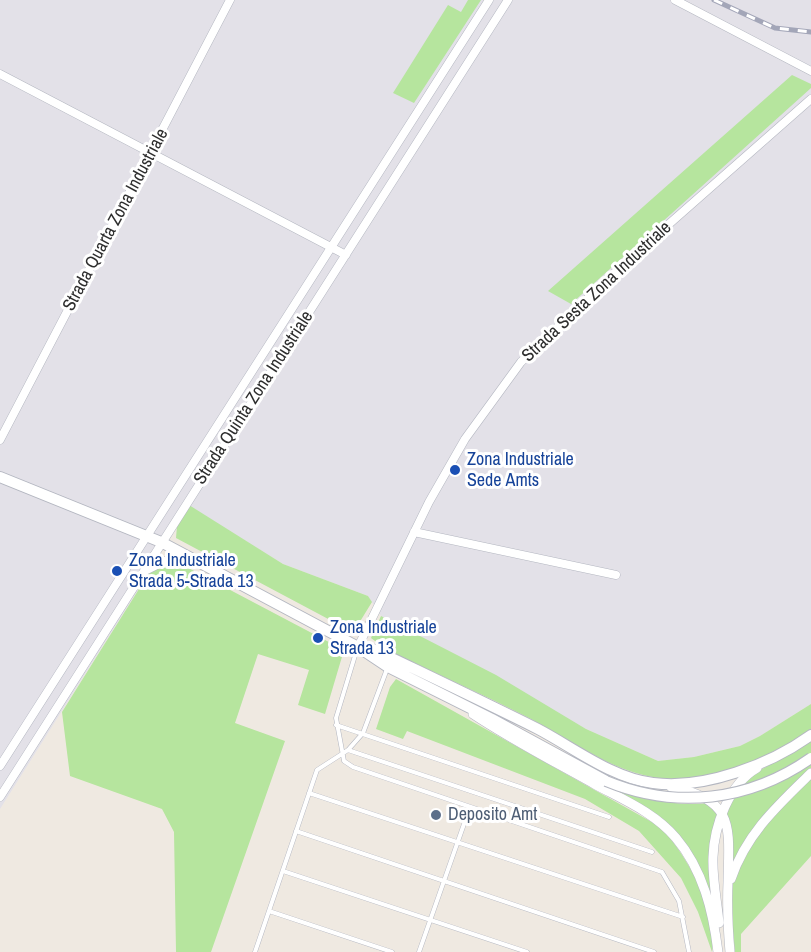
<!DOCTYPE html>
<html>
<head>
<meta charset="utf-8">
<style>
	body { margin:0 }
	canvas { display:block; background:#efe9e1 }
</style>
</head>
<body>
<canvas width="811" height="952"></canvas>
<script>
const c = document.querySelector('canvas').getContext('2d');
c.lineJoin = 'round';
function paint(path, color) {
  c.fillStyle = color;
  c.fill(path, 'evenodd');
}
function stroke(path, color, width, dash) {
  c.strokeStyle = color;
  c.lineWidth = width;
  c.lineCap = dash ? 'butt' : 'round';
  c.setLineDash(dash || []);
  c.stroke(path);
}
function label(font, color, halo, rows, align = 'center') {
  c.font = font + ' "Archivo Narrow",sans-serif';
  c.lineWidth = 6;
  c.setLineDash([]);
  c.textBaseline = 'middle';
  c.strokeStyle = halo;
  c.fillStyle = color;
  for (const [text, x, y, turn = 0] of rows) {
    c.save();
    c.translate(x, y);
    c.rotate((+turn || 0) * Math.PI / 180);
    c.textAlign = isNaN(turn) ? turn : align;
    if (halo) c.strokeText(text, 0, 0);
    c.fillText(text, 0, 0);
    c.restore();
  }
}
paint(new Path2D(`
	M0,0h811v704l-51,32 -20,10 -46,11 -36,4 -72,-32 -205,-113 -13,-20 -85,-32 -94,-58 -40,67 -149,236z`), '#e3e1e8');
paint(new Path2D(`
	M468,0h13l-67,103 -21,-10 55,-88 13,7z
	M792,75l19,9v4l-240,216 -23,-13z
	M189,505l94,59 85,32 4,6 -16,26 -9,1 -171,-91 1,-12z
	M179,563l165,87 -19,64 -27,-9 11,-35 -51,-16 -23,69 50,18 -74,211h-35l-2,-120 -12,-23 -92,-33 -8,-64 87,-139 11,-6z
	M381,616l115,59 90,54 72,32 36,-4 46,-11 20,-10 51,-32v25c-49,33 -114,64 -175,44 -37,-11 -71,-36 -105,-54 -47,-24 -96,-46 -144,-69l-16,-12z
	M396,679l263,147c27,26 60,87 53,126l-14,-40 -17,-34 -42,-47 -54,-32 -178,-68 -4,8 -27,-10 14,-42z
	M811,740v30l-50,48 -29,45 1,-26 -8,-21 14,-30 10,-9z
	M811,777v79l-70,78v18h-6c-2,-21 -5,-43 -3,-64 4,-41 52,-84 79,-111z
	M614,789c32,9 61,18 95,14l10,14 -6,86 -34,-67z`), '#b6e59e');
const service = new Path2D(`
	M357,649l-21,69 8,43 9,6 309,105 17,29 10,51
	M336,725l273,92
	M348,750l304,102
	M309,793l374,124
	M296,831l358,121
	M283,871l244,81
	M269,911l123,41
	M255,952l62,-182 31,-20 15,-17 24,-64
	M419,952l51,-145`);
const minor = new Path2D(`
	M675,0l136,71
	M0,74l346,181
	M0,440l230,-440
	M414,532l202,43
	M147,570l18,-9 24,-3
	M358,647l71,-145 36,-63 56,-77 106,-101 184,-162
	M0,766l489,-766
	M0,797l508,-797`);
const tertiary = new Path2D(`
	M473,714c39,26 82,48 123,71 28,15 59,28 80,53 27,32 37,73 42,114
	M671,787c65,13 58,40 57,95 -1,24 0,47 2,70
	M731,879c15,-45 47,-74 80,-106
	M719,923c-2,-22 -7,-45 -6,-66 1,-31 16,-73 44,-89`);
const secondary = new Path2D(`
	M0,477l161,65 197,105 30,20 104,52 114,62
	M358,647l17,3c54,26 109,52 163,79 36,19 74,49 115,54 51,7 118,-19 158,-48`);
stroke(service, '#b4b7c1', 5);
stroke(minor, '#b4b7c1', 9);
stroke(tertiary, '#b4b7c1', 10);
stroke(secondary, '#b4b7c1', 12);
stroke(service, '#fff', 4);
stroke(minor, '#fff', 8);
stroke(tertiary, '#fff', 9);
stroke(secondary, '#fff', 10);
const rail = new Path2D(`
	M714,0l61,28 36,4`);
stroke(rail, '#a3a6b8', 5);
stroke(rail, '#fff', 3, [9]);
const secondaryBridge = new Path2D(`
	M606,781c70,29 144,20 205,-23`);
stroke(secondaryBridge, '#b4b7c1', 12, []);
stroke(secondaryBridge, '#fff', 10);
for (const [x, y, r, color] of [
	[455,470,6,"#1a4fb4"],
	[117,571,6,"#1a4fb4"],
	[318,638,6,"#1a4fb4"],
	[436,815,6,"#5c6f8a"]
]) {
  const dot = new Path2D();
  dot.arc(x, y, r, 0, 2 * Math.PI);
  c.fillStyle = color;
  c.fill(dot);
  stroke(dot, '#fff', 2);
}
label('18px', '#2e2e2e', '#fff', [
	["Strada Quarta Zona Industriale",116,220,-62],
	["Strada Sesta Zona Industriale",597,292,-43],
	["Strada Quinta Zona Industriale",254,398,-57]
]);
label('18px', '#164399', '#fff', [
	["Zona Industriale",467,460],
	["Sede Amts",467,481],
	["Zona Industriale",129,561],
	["Strada 5-Strada 13",129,582],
	["Zona Industriale",330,628],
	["Strada 13",330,649]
], 'left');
label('18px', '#4e5e75', '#fff', [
	["Deposito Amt",448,815]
], 'left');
</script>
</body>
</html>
